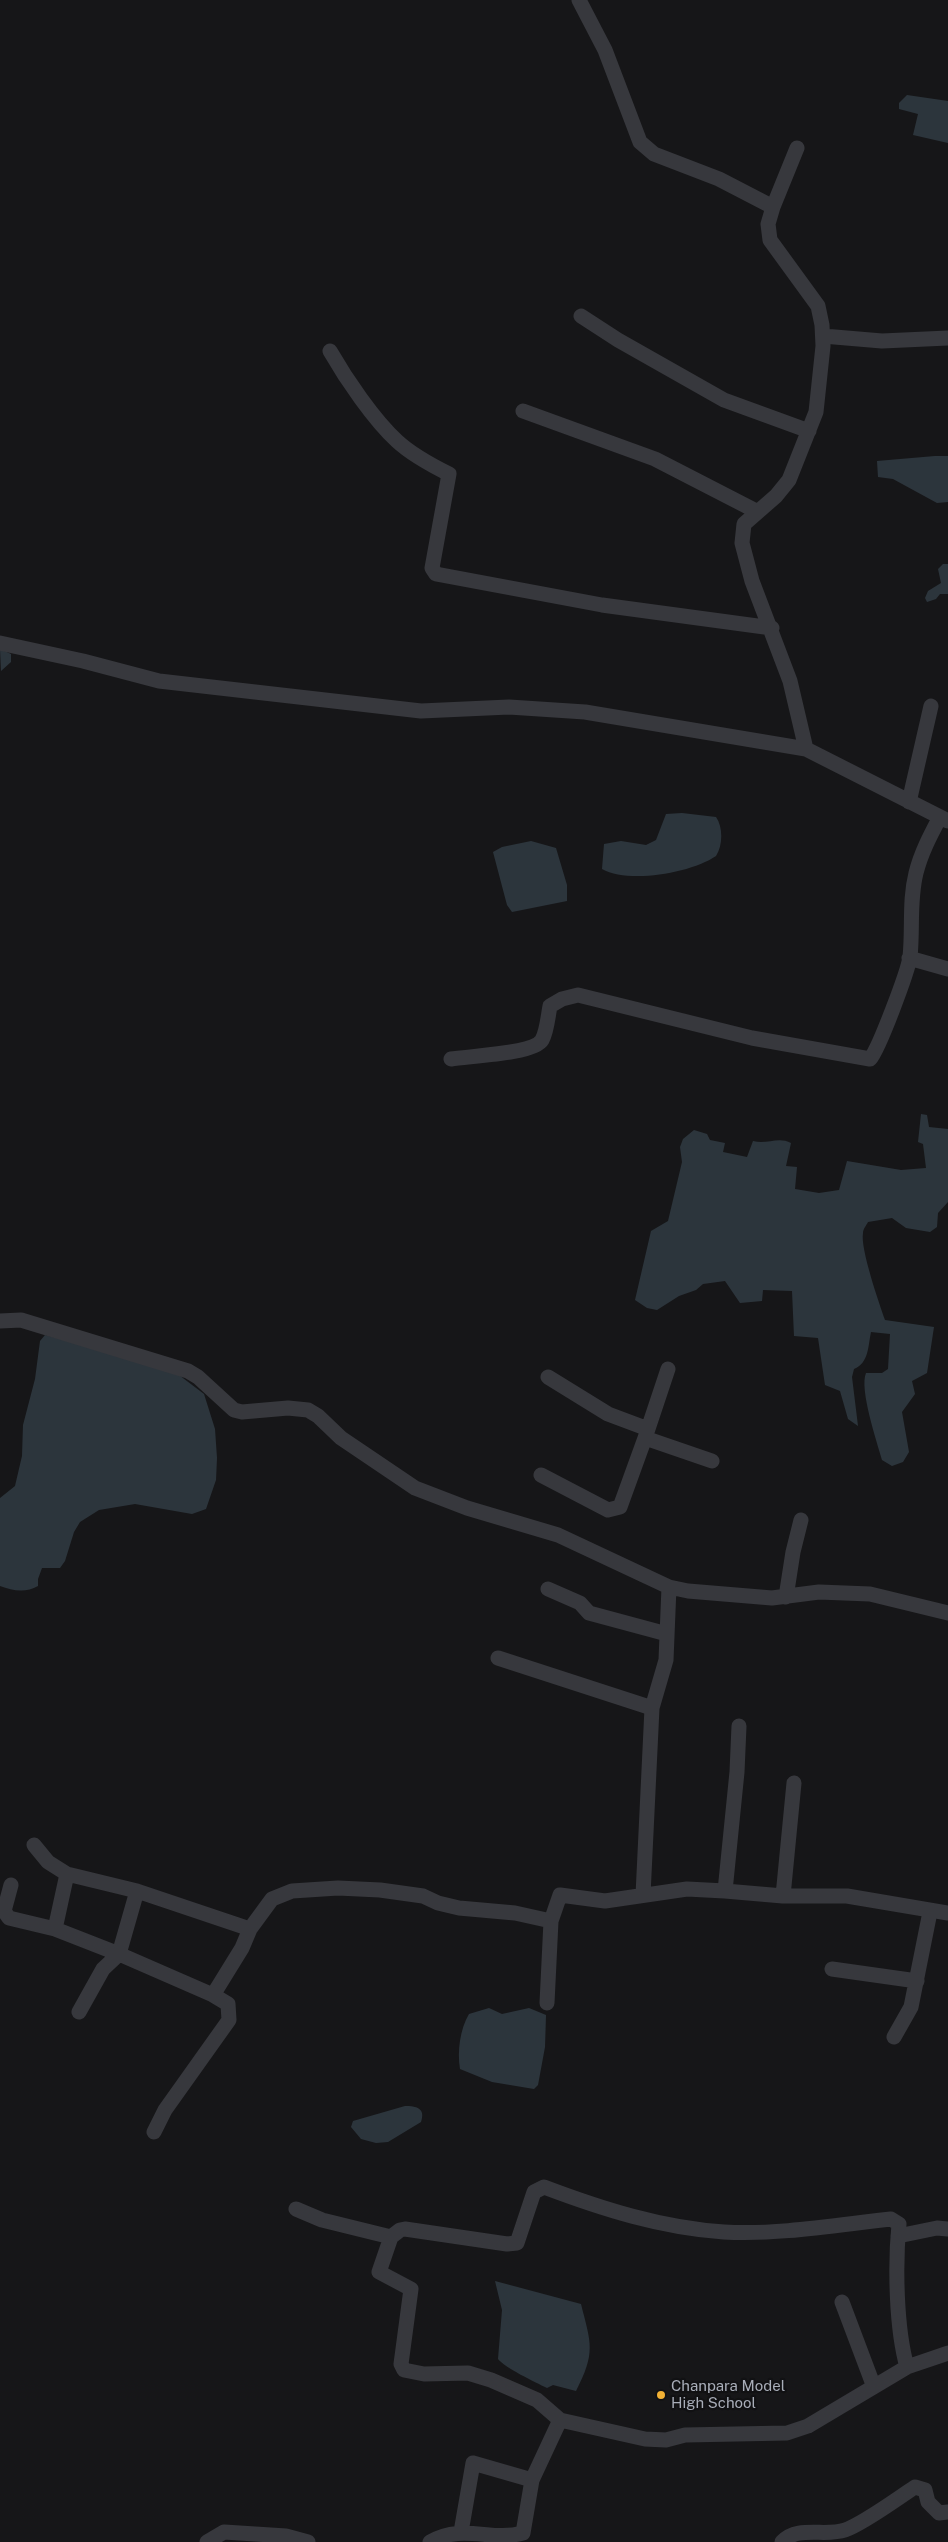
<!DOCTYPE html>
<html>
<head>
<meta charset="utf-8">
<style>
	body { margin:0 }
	canvas { display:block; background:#161618 }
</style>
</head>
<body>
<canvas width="948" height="2542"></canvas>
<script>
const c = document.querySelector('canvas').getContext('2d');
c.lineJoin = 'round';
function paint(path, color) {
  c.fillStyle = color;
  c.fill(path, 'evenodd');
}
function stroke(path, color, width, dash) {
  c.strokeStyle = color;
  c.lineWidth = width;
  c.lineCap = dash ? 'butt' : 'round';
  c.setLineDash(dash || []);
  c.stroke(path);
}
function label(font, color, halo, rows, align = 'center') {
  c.font = font + ' "Public Sans",sans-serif';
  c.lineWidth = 4.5;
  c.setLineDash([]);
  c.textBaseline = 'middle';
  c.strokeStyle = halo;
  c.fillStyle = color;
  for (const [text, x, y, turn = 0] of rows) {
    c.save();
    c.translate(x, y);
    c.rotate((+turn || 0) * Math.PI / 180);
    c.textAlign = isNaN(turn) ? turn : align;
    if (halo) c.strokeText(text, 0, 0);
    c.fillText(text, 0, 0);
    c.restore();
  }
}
paint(new Path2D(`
	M907,95l41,6v42l-35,-8 5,-21 -19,-5v-6z
	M935,456h13v46l-11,1 -44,-24 -15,-2 -1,-16z
	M943,564h5v30h-8l-4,5 -9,3 -2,-4 3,-7 13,-8 -3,-14z
	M0,649l11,5v8l-10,9z
	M682,813l34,4c7,10 7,28 0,39 -25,17 -87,28 -114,13l2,-25 17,-3 25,4 10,-5 10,-26z
	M531,841l25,7 11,37v16l-55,11 -5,-7 -14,-53 9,-5z
	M921,1114l6,1 2,12 19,2v73l-10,11 -1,14 -7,5 -24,-4 -14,-10 -24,4c-2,4 -5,7 -5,11 -3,15 16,70 22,87l49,7 -7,46 -15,8 3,13 -13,18 7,40 -6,10 -11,4 -10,-6c-5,-18 -23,-71 -16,-87h16l6,-4 2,-35 -19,-2c-3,14 -2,31 -17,37l-2,8 6,49 -10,-7 -8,-28 -15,-6 -7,-47 -24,-2 -2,-45 -29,-1 -1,11 -22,2 -15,-22 -22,3 -7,6 -17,6 -22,14 -10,-2 -12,-8 16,-69 17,-10 14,-59 -2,-15 3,-8 11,-9 13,4 3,6 15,3 -2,9 24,5 6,-16c14,4 25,-5 38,2l-5,23 11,1 -2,22 24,4 20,-3 8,-29 54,9 25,-2 -3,-24 -5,-2z
	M45,1335l126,34 33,25 11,35 2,29 -1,22 -10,29 -14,5 -57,-10 -36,6 -19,12 -6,10 -9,29 -5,7h-18l-4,11v7c-12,7 -25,5 -38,0v-88l15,-12 7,-30 1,-31 12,-46 5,-38z
	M489,2008l13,6 27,-6 17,7 -1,32 -7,38 -4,4 -42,-7 -32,-13c-3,-17 0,-40 9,-55z
	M405,2106c11,0 21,2 16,16l-33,20 -12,1 -15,-4 -10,-12 2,-6z
	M495,2281l86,23c10,40 15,48 -5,87l-23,-6 -6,3c-12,-6 -42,-20 -49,-29l4,-49z`), '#2c353c');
stroke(new Path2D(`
	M579,0l26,50 35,92 14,12 65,25 54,28 -5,17 2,16 48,66 4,19 1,21 -7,66 -27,68 -13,16 -32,28 -2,19 10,38 38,100 16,68
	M773,207l24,-59
	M581,316l37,24 106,60 85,31
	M823,336l59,5 66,-3
	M330,351c16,28 44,69 67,90 15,14 34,24 52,33l-17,94 4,6 166,31 170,23
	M523,411l132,48 101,52
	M0,643l83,18 76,20 262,30 88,-4 76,5 221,37 142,72
	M909,802l22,-96
	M909,958l39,11
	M451,1059c18,-3 83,-5 91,-19 5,-9 6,-24 8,-34l12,-7 16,-4 174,43 118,21c9,-10 38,-88 40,-102 3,-29 -1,-56 6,-84 5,-20 14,-37 24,-56
	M0,1321l21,-1 167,51 10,6 36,33 8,2 46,-4 20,2 10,6 23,22 74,50 52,20 91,27 111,52 19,4 84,7 47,-6 51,2 78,19
	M548,1377l60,37 40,15 -3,9
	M648,1429l20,-60
	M541,1475l67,35 12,-3 25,-69 67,23
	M548,1589l32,14 9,10 78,21
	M786,1597l7,-45 8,-32
	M498,1658l154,50
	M34,1845l14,17 19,12
	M11,1885l-7,26 5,7 46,11 64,25 18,-63 113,38
	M725,1891l12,-119 2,-46
	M643,1895l9,-187 14,-48 3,-73
	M783,1896l11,-113
	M55,1929l12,-55 70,17
	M832,1969l85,12
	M547,2003l4,-82
	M79,2012l24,-43 16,-15 94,41 29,-47 8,-19 22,-30 20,-8 46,-3 42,2 43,6 15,7 21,5 56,5 36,8 9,-26 45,6 82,-12 38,2 58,5h64l101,17
	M894,2037l17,-30 19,-95
	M154,2132l11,-22 64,-90 -1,-16 -15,-9
	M296,2209l26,11 69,17 9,-7 5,-1 102,15 10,-1 17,-51 10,-5c58,22 118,41 180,45 55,3 112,-7 167,-13l8,5c-4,41 -3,104 8,143
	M898,2236l39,-8 11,1
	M391,2237l-12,35 32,17 -10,75 3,6 20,4 44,-1 23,7 46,20 23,20
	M842,2302l32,85
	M461,2532l12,-69 59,17
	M207,2542l17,-10 62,4 22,6
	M430,2542c34,-19 60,0 93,-9l9,-53 28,-60 85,19 21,1 19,-5 102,-2 21,-7 99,-59 41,-14
	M782,2542c16,-17 43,-5 63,-12 18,-6 53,-32 70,-43l10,3 3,12 11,11 9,-1`), '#37383d', 15);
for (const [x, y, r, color] of [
	[661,2395,5,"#f2b134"]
]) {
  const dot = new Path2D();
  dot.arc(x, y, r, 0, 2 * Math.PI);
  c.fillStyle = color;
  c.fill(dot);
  stroke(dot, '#111113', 2);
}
label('15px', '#a8adb8', '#111113', [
	["Chanpara Model",671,2386],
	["High School",671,2403]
], 'left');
</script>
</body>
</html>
